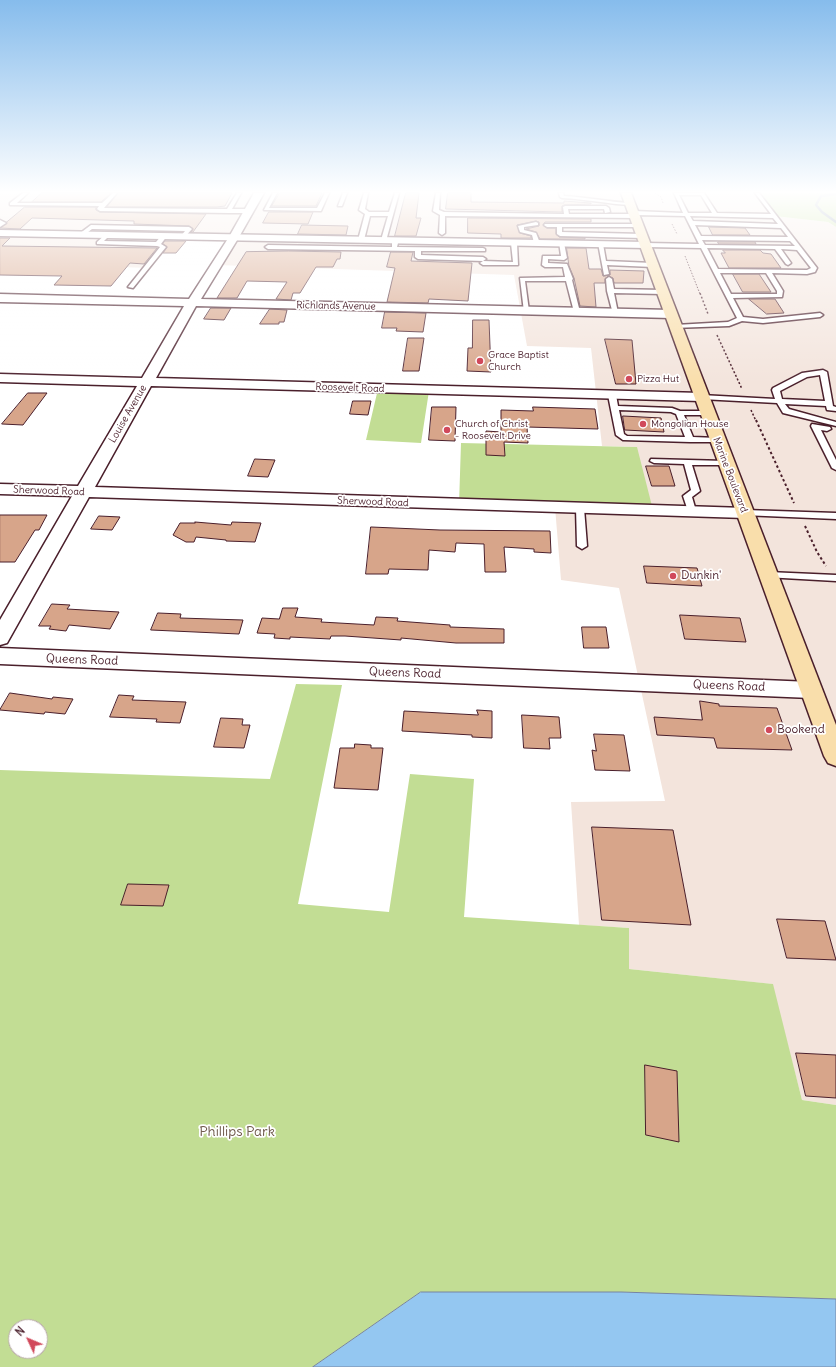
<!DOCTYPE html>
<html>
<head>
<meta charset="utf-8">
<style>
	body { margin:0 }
	#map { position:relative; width:836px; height:1367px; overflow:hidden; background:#fff; font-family:Delius,sans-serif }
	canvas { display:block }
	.north { position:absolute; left:8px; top:1319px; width:40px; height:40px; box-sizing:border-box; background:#fff; border:1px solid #b7a5aa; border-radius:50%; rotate:314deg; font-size:11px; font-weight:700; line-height:16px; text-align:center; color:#4a1f2b }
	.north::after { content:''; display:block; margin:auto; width:14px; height:18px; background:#d1495b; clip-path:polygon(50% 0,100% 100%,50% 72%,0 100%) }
</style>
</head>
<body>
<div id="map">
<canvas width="836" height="1367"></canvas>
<div class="north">N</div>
</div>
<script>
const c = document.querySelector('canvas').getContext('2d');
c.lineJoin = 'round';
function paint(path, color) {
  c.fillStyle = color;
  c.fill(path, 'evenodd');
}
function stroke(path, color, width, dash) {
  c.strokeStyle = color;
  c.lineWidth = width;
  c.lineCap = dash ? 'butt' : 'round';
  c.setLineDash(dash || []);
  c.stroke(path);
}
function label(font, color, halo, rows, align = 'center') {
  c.font = font + ' Delius,sans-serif';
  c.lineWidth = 3.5;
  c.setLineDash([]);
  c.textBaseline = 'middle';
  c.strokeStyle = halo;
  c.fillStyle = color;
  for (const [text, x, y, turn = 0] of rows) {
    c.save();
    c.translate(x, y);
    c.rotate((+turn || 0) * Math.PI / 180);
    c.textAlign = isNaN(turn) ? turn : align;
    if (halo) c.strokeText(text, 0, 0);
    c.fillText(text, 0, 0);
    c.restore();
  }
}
paint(new Path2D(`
	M0,193h757l17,23 54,6 8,5v878l-34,-5 -30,-116 -143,-15v-41l-50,-3 -8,-123 94,-1 -46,-213 -58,-8 -6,-73 82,-60 -35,-1 -11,-98 -64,-2 -13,-71 -298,-10 17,-27 -56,-2 -28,32 -149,-5z`), '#f3e4dc');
paint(new Path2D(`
	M757,193h79v34l-8,-5 -54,-6z
	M378,389l51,2 -8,52 -55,-3z
	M461,443l176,4 16,63 -194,-5z
	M296,684l46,1 -44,219 91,8 21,-138 64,5 -10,138 165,11v41l144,15 29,116 34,5v194l-215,-7h-200l-108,75h-313v-597l270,9zM16,1327h24v24h-24z`), '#c2dd94');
const water = new Path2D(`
	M421,1292h200l215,7v68h-523z`);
paint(water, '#94c7f1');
stroke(water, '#7684a2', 1);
stroke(new Path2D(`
	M836,194l-15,2 -5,9 6,7 14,10`), '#7684a2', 2.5);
const building = new Path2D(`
	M42,193h69l-10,9h-69z
	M118,193h114l-7,13 -8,1h-110z
	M280,193h42l-6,13h-44z
	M406,193h13l-3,25h5l-5,18h-21z
	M448,193h23v9l93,1v-2l27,2v1l-27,1 -2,1v6l-116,-3z
	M25,207h71v3l4,2 106,2 -13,18h-2l2,-3 -4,-3 -55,-2v-3l-102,-3 -12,11 -20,-1z
	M269,212h44l-5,12 -45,-1z
	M468,218l123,1v3h-46l-2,3 4,3h9v6l3,3 26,1v1h-45l-4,-7 -10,-3 13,-3v-4l-3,-1 -19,4 3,8 11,3v2h-30v-4l-33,-1z
	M302,225l46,1 -2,9 -48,-1z
	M709,227l36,1 5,7h-37z
	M0,238h10l-8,8 155,2 -13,16 -14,-1 -19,23 -57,-1 8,-9 -62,-1z
	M165,241h21l-10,12h-13l4,-6 -4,-3z
	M718,242h37l1,2h-37z
	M567,248h19l3,21h12l2,7 7,-1v-5l34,1 -1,12h-29l-1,-5 -5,-2 -3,3v4h-11l2,24 -16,-1 -6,-28 -5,-12z
	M723,250h37l3,3 8,1 10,14h-52l-8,-15h4z
	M289,251l52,1 -1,7h-3l-4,8h-17l-16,26h-7l-2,7 -15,-1 11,-17 -40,-1 -10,17h-20l29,-46z
	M391,252h22l-2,9 61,2 -4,38 -39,-2 -1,4 -41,-1 8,-34 -8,-1z
	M733,274h26l12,18h-28z
	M749,299h26l9,14 -17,1z
	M211,308h20l-7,12 -20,-1z
	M270,309l17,1 -3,12h-5v2h-19z
	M385,312l41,1 -3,19 -27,-1 1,-3h-15z
	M473,320h16l2,52 -24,-1 1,-23h4z
	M408,338h16l-5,33h-16z
	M605,339l27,1 4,44h-20z
	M28,393h19l-24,32 -21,-1z
	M353,401h18l-3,14 -18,-1z
	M432,407h24l-1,34 -26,-1z
	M533,407l62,2 3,20 -71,-2 1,16 -24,-1 1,14 -19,-1v-24l15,1v-22l32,1z
	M623,416l38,2 3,14 -39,-2z
	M255,459l20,1 -7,17 -20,-1z
	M646,466h23l6,20h-23z
	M0,515h47l-8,15h-4l-20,32h-15z
	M99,516l21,1 -8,13 -21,-1z
	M195,522l36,3 1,-3 29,1 -6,19 -29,-1v-1l-30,-3 -2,5h-8l-13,-7 7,-12h15z
	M371,527l69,3 110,1 1,22 -17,-1v-3l-30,-2 2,25h-21l-1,-28 -28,-1 -1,9 -26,-2 -1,20 -39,-1 -1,5h-22z
	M644,566l53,2 5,18 -55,-3z
	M52,604l18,1 -3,4 52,3 -9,17 -41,-4 -3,6 -17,-2 2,-3h-12z
	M283,608h15l-3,9 27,2 -1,3 53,3 2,-8 22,1 -1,3 53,4v2l54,2v14h-48l-55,-5v2l-56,-4h-14l-1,3 -40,-2v2l-16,-1 1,-4 -18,-1 5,-15 17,1z
	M158,613l23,1 -1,4 63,2 -4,14 -88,-4z
	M680,615l60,3 6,24 -61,-3z
	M582,627h24l3,21h-25z
	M10,693l42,6 1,-2 20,2 -8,15 -20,-2 -1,2 -44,-4z
	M119,695l15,1 -2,4 54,2 -6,21 -24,-1 1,-3 -47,-2z
	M700,701l19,3v2l58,2 15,42 -75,-2 -3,-10 -57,-3 -3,-18 48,3z
	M477,710l15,1v27l-20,-1v-2l-70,-4 2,-20 74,4z
	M522,715l37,2 2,21h-12l1,11 -26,-1z
	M221,718l22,1 -1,6h8l-6,23 -30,-1z
	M594,734l30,1 6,36 -35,-1 -3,-20 4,1z
	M355,744l16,1v3h12l-5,42 -44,-2 6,-40h14z
	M592,827l81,3 18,95 -89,-5z
	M128,884l41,1 -6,21 -42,-1z
	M777,919l48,2 11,39 -49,-2z
	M796,1053l40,2v43l-30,-2z
	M645,1065l32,6 2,71 -33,-7z`);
paint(building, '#d7a58a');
stroke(building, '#4a1f2b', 1);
const lane = new Path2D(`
	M23,193h5l-11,10h85l11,-10h4l-13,15 123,1 10,-16h4l-9,16h17l3,2 -3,2h-20l-129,-2 -3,-2 2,-3 -89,-1v-2z
	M273,193h4l-8,15h48l8,-15h4l-8,18 -57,-1z
	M343,193h4l-5,13h-4z
	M364,193h4l-3,16 4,3h20l6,-19h4l-13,48 -5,-1 7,-24h-18l-6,24 -3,2 -3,-2 7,-26 -6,-4z
	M436,193h4l-1,17 5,2 120,2 -1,-7 2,-1h41l3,2 1,4 -5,1 -1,-4h-36l1,5h65l-3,-1 3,-2 49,2 -9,-20h30l13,20 54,1 -16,-21h4l58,75 -2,4 -8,2 -35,-1 11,18 -1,6 -49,1 10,19 20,2 57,-6 3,2 -3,2 -57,6 -21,-2 -13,5 -56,2 -1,-1 3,-2 53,-3 9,-4 -36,-70 -55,-1 -3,-2 3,-2 53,1 -14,-28 -50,-1 3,1 -3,2 -190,-2v17l-3,2 -3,-2 1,-18 -7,-4zM679,195h22l11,18h-24zM690,216l83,2 5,6 -85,-3zM695,225l86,3 7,9 -87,-1zM702,240l88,1 5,5 -90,-1zM707,248l68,1 11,15 2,1 3,-2 -10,-14 16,1 14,18 -4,2 -89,-1zM720,273h46l11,18v3h-46z
	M559,193h4l1,3c23,1 44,6 67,7l2,1 -2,1c-24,-1 -45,-6 -69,-7l-2,-1z
	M0,220l6,3 -6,4z
	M536,222l2,1v2l-14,2v3l12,3 4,10 -3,2 -3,-2 -2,-8 -12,-3 -2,-6z
	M545,224h94l3,2 -1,1h-79v5l81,2 3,2 -3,2 -83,-2 -3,-2v-7h-10l-3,-2z
	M91,225l98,2 3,2 -9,10 -3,-2 5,-6 -93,-2 -9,7h-4v-2z
	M107,233l3,2 -6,6 52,1 6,-7 5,1 -6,8 5,3 -33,41 -5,-1 32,-40 -3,-1 -60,-2v-2z
	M395,241l3,2 -1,4 86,1 2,1v2h-64v4l62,2 3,2 -3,2 -65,-2 -3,-2v-6l-147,-2 -3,-2 3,-2 124,2v-4z
	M514,241l3,2 1,22h-35l-3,-2 3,-2 30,1 -2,-19z
	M559,242l5,1 3,15 -3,2 -16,-1v4l19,1 6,15 -1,1 8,32 -3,2 -3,-2 -8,-31h-41l4,30 -5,1 -4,-34 45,-1 -2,-10h-18l-3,-2 1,-9h18z
	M598,243l5,1 3,17 47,2 3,2 -3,2 -46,-2 2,9 -5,1z
	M609,277l3,2 2,10 49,1 3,2 -3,2 -49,-1 4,20 -5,1 -6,-23 -1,-12z
	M823,370l4,2 6,34 3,1v4l-9,-1 -1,-4 -41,-2 4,5 47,13v4l-53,-13 -6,-10 -76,-4 -4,-2 4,-2 74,4 -3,-9 1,-2 29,-15zM820,375l5,26 -43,-2 -2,-8 27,-14z
	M609,393h3l4,2 2,11 54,2 8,3h30l1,2 -4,2h-23l9,22 24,1 4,2 -4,2h-27l-67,-2 -7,-5 -8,-40zM619,410l52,2 5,2 9,23 -58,-1 -3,-2z
	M812,424l18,3 1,2 -4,2 -6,-1 15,30v10l-4,-2 -21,-42z
	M651,459l75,2 4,2 -4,2h-34l8,26 -8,6 4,14 -4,3 -4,-3 -5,-15 8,-6 -7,-26 -30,-1 -4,-2z
	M580,505l4,3 3,38 -5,3 -5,-3 -1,-38z
	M745,510l91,3v6l-94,-4 -1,-2z
	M768,572l68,3v6l-71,-4 -2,-2z`);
const street = new Path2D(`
	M254,193h10l-25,44 -38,62 470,11 4,1 2,3 -2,3 -4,1 -475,-12 -40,72 545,15 5,1 2,3 -2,3 -5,1 -550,-15 -56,101 650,21 6,1 3,4 -3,4 -6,1 -656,-21 -82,146 -7,2v-25l72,-124 -72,-2v-10l78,2 59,-100 -137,-4v-8l142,4 42,-72 -184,-4v-8l189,5 40,-62z
	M0,648l811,34 8,2 3,6 -3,6 -8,2 -811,-34z`);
const secondary = new Path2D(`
	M0,230l646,12 5,3 -5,3 -646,-12z`);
const primary = new Path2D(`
	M621,193h10l205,532v41l-8,-3 -4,-7z`);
stroke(lane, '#4a1f2b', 3);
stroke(street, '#4a1f2b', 3);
stroke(secondary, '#4a1f2b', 3);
stroke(primary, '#4a1f2b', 3);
stroke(new Path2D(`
	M655,193l6,4 2,6
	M672,224l5,10
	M685,256l15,38`), '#4a1f2b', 1, [1.5, 1.5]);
stroke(new Path2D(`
	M700,293l8,21
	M717,335l25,54
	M751,410l5,11`), '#4a1f2b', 1.5, [2, 2]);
stroke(new Path2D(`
	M756,420l38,83
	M805,526l12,26 9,14`), '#4a1f2b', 2, [2.5, 2.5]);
paint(lane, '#fff');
paint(street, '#fff');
paint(secondary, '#fff');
paint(primary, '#f9deab');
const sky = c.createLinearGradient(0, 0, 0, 384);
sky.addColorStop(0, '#86bcec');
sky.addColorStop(0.5, '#fff');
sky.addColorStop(1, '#ffffff00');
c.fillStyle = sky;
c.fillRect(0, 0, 836, 384);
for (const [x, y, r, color] of [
	[480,361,4,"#d1495b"],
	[629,379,4,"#d1495b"],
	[643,424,4,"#d1495b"],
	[447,430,4,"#d1495b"],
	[673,576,4,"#d1495b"],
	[769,730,4,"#d1495b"]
]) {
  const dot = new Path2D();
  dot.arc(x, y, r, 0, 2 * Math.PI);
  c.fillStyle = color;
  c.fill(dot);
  stroke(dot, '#fff', 1.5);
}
label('10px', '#4a1f2b', '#fff', [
	["Richlands Avenue",336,306,1],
	["Roosevelt Road",350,388,2],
	["Louise Avenue",128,414,-60],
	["Marine Boulevard",730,475,69],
	["Sherwood Road",49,491,2],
	["Sherwood Road",373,502,2]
]);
label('10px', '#4a1f2b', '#fff', [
	["Grace Baptist",488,355],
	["Church",488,367],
	["Pizza Hut",637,379],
	["Church of Christ",455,424],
	["- Roosevelt Drive",455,436],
	["Mongolian House",651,424]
], 'left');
label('12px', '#4a1f2b', '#fff', [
	["Dunkin'",681,576],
	["Bookend",777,730]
], 'left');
label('12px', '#4a1f2b', '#fff', [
	["Queens Road",82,660,2],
	["Queens Road",405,673,2],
	["Queens Road",729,686,2]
]);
label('14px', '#6e584a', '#fff', [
	["Phillips Park",237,1132]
]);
</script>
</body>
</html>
